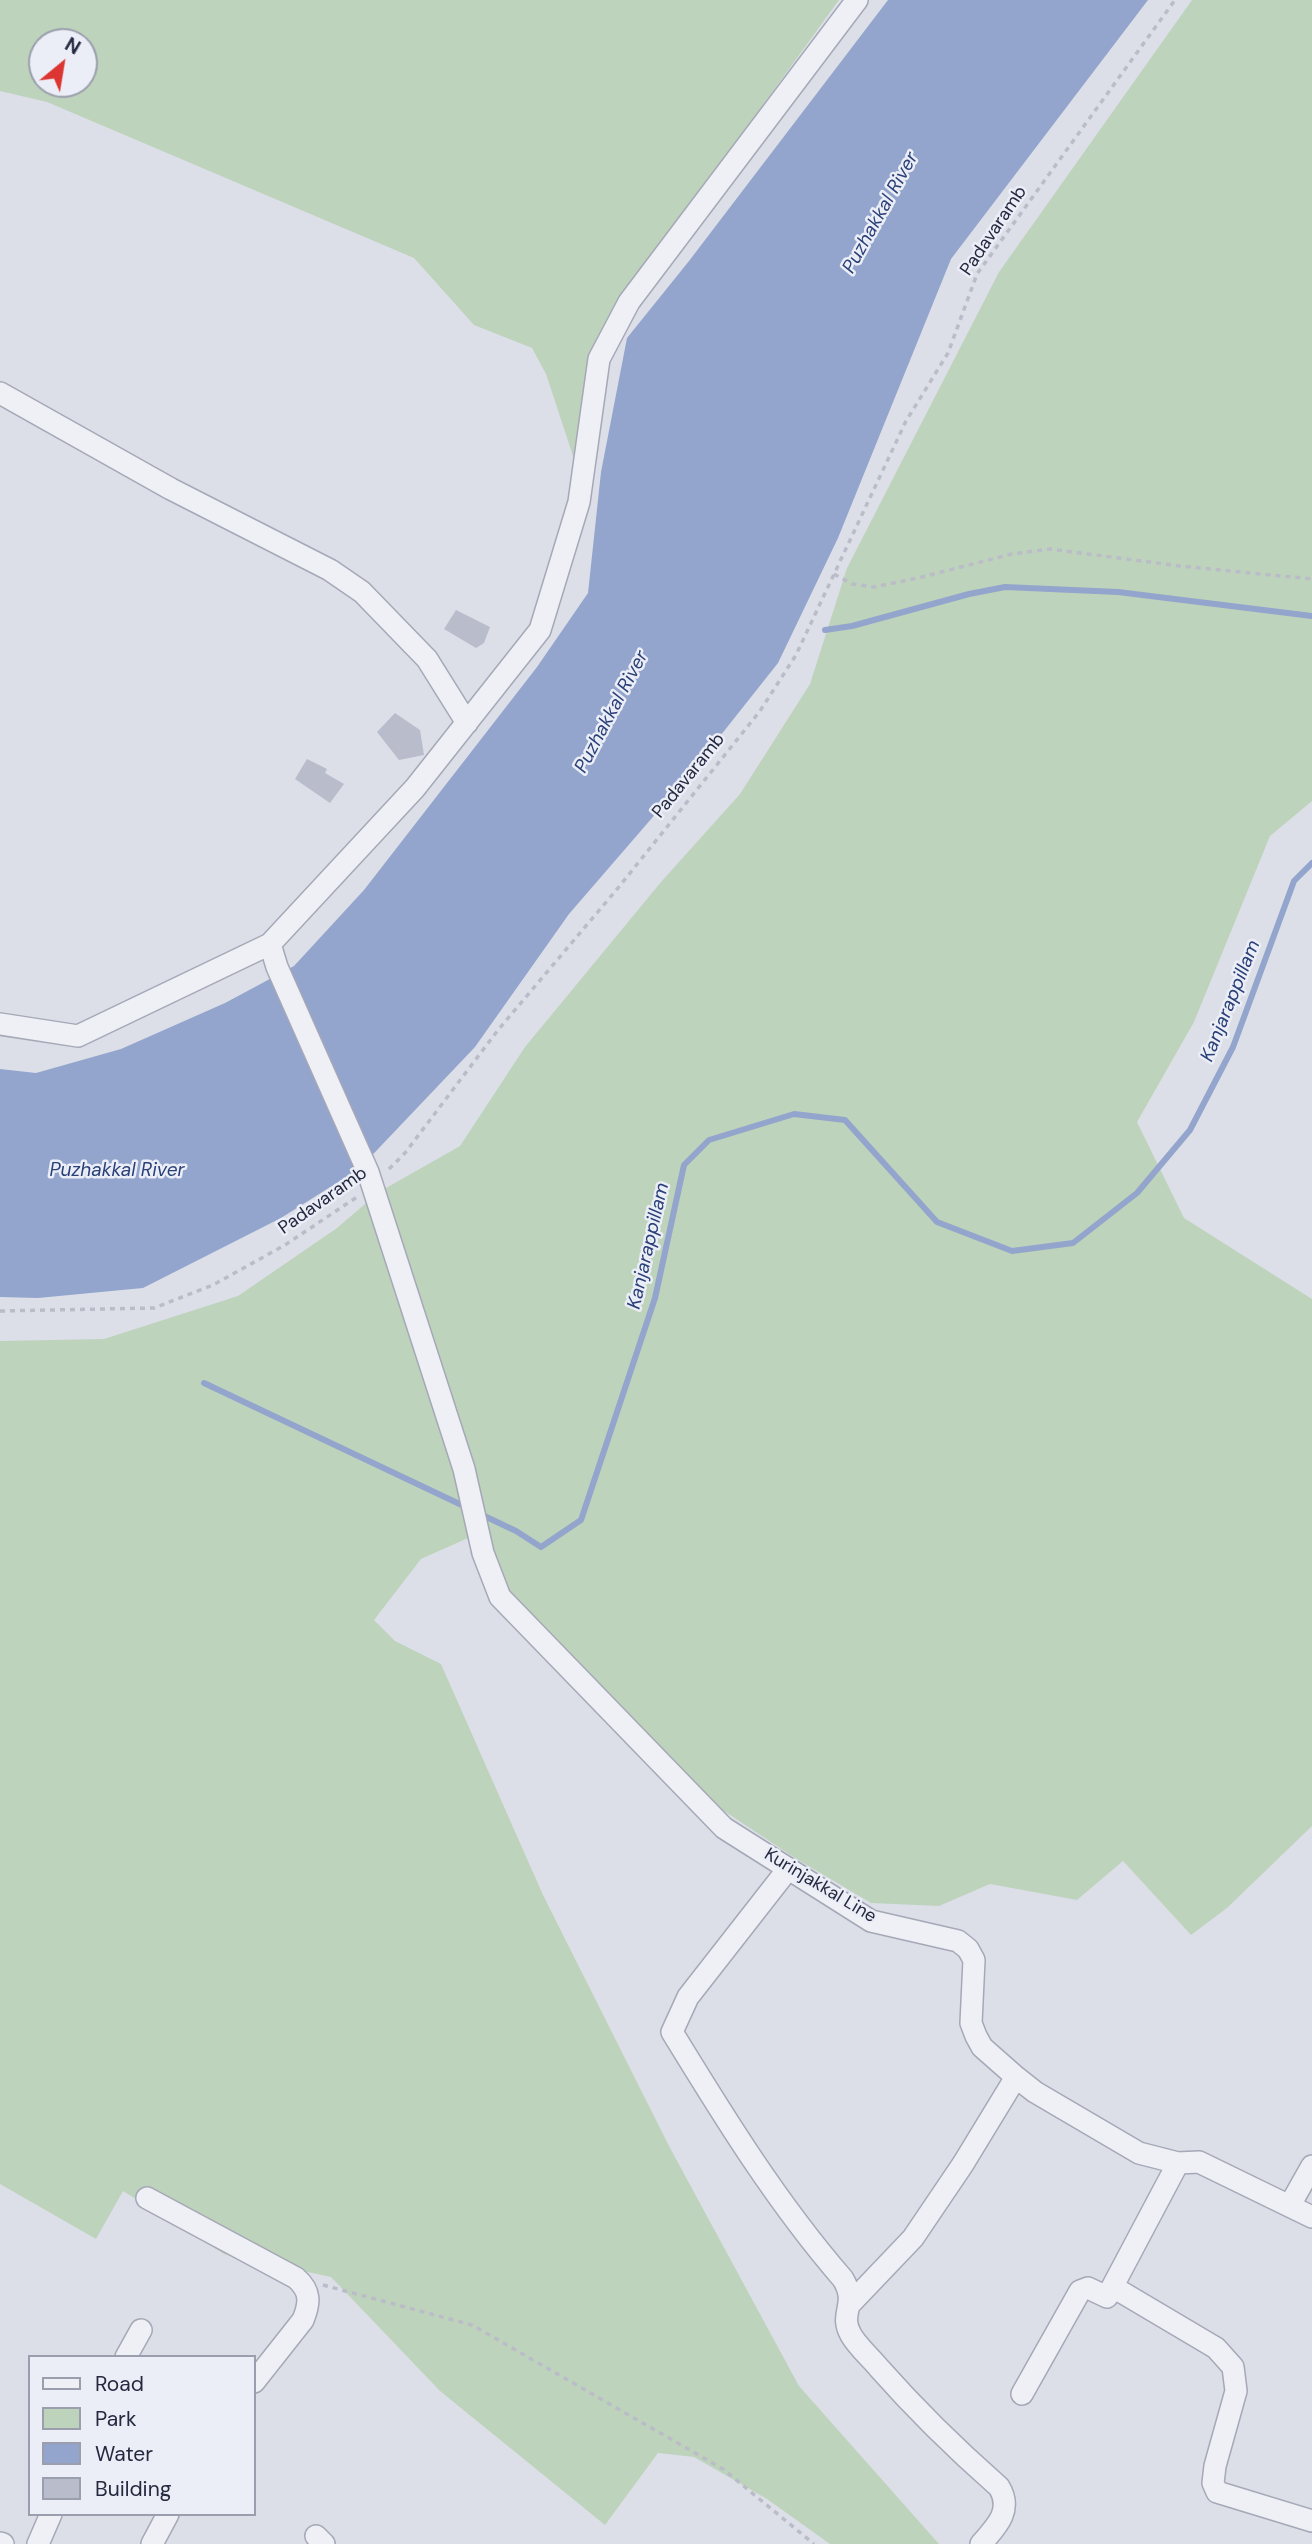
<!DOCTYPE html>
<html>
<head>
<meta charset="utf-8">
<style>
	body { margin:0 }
	#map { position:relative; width:1312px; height:2544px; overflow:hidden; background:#dcdfe8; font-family:"DM Sans",sans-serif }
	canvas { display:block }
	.legend { position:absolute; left:28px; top:2355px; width:228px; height:161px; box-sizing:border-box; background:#ebeef6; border:2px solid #9b9fad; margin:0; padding:9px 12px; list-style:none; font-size:21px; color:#242940 }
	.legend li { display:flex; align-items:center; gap:14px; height:35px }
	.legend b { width:35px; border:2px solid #9b9fad }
	.north { position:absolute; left:28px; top:28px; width:70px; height:70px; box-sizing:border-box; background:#ebeef6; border:2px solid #9b9fad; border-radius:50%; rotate:30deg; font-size:19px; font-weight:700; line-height:28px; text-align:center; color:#242940 }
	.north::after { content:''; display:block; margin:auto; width:24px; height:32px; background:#dc3532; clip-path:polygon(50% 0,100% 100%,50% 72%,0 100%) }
</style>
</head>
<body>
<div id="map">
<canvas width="1312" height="2544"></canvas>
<ul class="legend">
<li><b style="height:9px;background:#eff0f6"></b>Road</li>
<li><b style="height:19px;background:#bed3bc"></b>Park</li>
<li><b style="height:19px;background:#93a5cc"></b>Water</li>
<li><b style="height:19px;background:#b9bccb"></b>Building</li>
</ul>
<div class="north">N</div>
</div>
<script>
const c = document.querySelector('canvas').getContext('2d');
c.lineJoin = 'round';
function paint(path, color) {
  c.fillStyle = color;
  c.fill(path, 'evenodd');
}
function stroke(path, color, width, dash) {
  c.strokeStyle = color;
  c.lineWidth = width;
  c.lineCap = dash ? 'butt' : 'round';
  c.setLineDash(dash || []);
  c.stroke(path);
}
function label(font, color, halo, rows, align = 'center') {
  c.font = font + ' "DM Sans",sans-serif';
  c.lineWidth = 5;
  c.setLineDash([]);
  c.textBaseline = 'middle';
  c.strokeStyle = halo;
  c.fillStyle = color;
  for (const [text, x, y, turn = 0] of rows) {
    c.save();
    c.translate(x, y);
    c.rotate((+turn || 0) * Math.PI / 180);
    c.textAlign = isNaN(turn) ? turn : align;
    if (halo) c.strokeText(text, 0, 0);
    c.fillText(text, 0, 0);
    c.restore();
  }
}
paint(new Path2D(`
	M0,0h839l-229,316 -35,146 -29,-88 -14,-26 -58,-23 -60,-67 -367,-156 -47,-11zM42,42h42v42h-42z
	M1192,0h120v801l-42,35 -76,186 -57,100 47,96 128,81v527l-85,82 -36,27 -68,-74 -46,39 -87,-16 -51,22 -68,-3 -76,-45 -80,-53 -212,-215 -17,-60 -65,29 -47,61 21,21 46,23 102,231 126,251 130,240 140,158h-109l-63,-45 -73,-42 -36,-4 -53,72 -165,-134 -109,-114 -107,-23 -101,-63 -27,48 -96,-55v-843l104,-2 134,-43 99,-68 42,-36 81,-46 65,-99 136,-165 79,-88 70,-110 37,-116 152,-296z`), '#bed3bc');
paint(new Path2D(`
	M888,0h260l-197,259 -113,279 -60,125 -88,111 -121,140 -94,133 -116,122 -78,49 -138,70 -105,10 -38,-1v-228l36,4 85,-24 104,-46 69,-37 70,-76 173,-223 51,-74 13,-121 26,-134 62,-77z`), '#93a5cc');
stroke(new Path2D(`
	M825,630l27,-4 117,-32 36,-7 113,5 194,24
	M204,1383l264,125
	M478,1513l38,18 25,16 40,-27 74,-222 29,-133 25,-25 85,-26 51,6 92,102 75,29 61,-8 64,-50 53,-63 43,-83 61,-166 18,-18`), '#93a5cc', 6);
paint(new Path2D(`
	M456,610l34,17 -6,16 -8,5 -32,-19z
	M395,713l25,17 4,25 -25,5 -22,-28z
	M307,759l20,10 -2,4 19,11 -14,19 -35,-24z`), '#b9bccb');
const minor = new Path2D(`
	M0,393l171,96 159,81 32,22 65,67 40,64
	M270,944l7,23 91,205 96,297 19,84 17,44 224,231 147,93 87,20 10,8 6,11 -3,63 5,13 6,11 34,30 19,15 104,61 39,10 21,-1 113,55
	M0,1024l78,12 192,-92 145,-156 125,-158 39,-128 20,-143 30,-57 228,-302
	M788,1869l-100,128 -16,35c52,85 105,171 171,247 16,27 -5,33 8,56 7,12 19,22 28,33 37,42 78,82 120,119 14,23 -2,39 -18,57
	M147,2198l149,80c15,13 14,25 7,42l-49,62
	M1290,2205l22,-39
	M1113,2287l103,61 17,19 3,24 -21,75 -2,17 4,9 95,29
	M851,2303l62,-65 50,-74 53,-87
	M126,2357l15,-27
	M1022,2394l58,-103 8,-3 19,9 71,-134
	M316,2536l8,8
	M0,2543l3,1
	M38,2544l13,-30
	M152,2544l16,-30`);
stroke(minor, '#a5a8b6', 24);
stroke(new Path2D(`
	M834,574l18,10 22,3 48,-10 90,-23 38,-5 130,17 132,13
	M389,1169l16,-16 93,-123 120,-142 142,-177 36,-56 110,-234 42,-68 29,-79 198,-274
	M0,1311l154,-3 59,-23 72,-40 72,-48
	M323,2285l149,40 251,144 91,75`), '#babcc7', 3.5, [5, 5]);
stroke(minor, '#eff0f6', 21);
label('18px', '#242940', '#ebeef6', [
	["Padavaramb",994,231,-56],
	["Padavaramb",689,776,-51],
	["Padavaramb",323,1201,-35],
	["Kurinjakkal Line",820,1886,31]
]);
label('italic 19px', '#2a4078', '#ebeef6', [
	["Puzhakkal River",881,213,-61],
	["Puzhakkal River",612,712,-62],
	["Kanjarappillam",1231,1001,-68],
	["Puzhakkal River",117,1171],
	["Kanjarappillam",649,1246,-77]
]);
</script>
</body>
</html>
